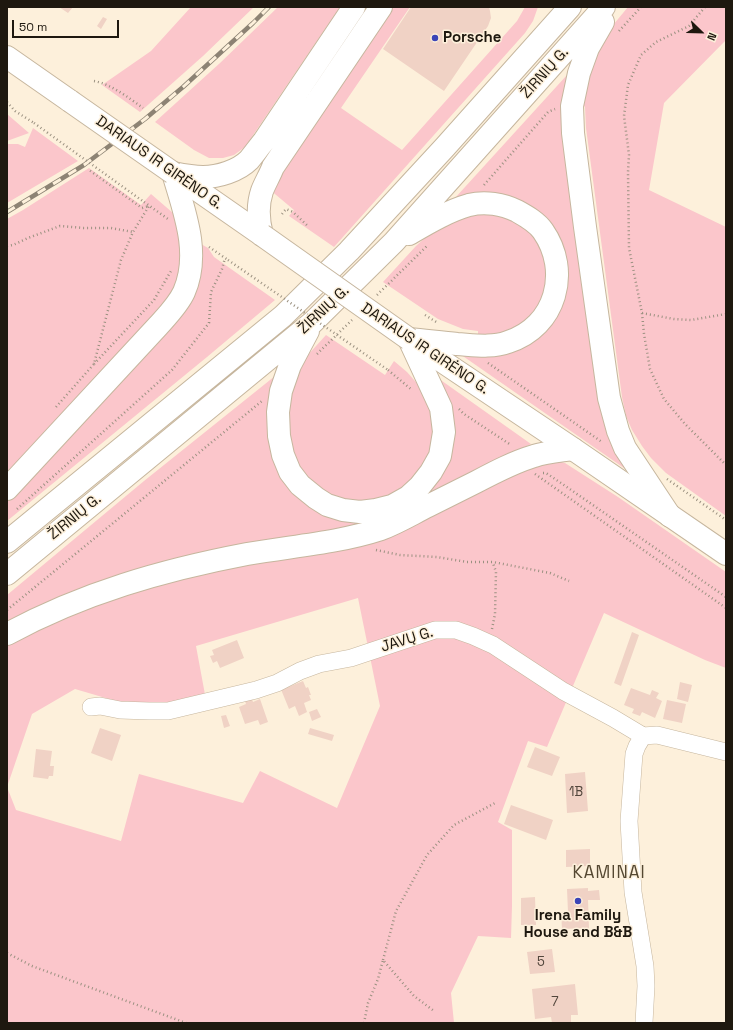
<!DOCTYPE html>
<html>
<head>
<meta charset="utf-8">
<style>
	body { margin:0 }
	#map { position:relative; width:733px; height:1030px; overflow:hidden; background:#fdf0db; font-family:"Space Grotesk",sans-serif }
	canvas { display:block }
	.frame { position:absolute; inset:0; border:8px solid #1e180f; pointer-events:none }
	.north { position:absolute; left:681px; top:12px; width:40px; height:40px; -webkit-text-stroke:3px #fdf0db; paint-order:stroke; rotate:113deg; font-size:11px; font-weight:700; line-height:16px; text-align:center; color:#1e180f }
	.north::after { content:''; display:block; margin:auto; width:14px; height:18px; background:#1e180f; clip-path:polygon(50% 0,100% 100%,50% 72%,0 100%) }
	.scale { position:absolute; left:12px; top:20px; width:107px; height:18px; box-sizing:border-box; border:2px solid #1e180f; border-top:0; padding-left:5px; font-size:12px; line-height:14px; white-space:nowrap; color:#1e180f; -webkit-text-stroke:3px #fdf0db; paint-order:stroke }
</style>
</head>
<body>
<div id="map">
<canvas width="733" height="1030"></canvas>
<div class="frame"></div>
<div class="north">N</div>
<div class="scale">50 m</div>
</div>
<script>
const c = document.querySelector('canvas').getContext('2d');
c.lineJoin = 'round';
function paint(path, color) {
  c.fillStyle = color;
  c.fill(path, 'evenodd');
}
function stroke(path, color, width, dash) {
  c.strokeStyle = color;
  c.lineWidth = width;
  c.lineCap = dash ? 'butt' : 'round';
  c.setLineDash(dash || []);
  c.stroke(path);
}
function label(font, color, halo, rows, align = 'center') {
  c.font = font + ' "Space Grotesk",sans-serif';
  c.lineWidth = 3;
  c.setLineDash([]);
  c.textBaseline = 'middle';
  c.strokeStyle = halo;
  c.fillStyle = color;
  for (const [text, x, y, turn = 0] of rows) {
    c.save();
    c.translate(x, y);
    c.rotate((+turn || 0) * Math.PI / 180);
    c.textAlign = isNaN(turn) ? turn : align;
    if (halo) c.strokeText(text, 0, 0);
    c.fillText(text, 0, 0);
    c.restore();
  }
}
paint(new Path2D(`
	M191,7h63l-51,49 -63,56 -38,-27 49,-34z
	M278,7h62l-95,140 -11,8 -11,3h-14l-15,-8 -39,-28 65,-59z
	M389,7h21l-69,101 61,42 115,-129 8,-14h13l-5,14 -8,12 -191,214 -45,-31 5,-6 -25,-21z
	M628,7h98v33l-62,63 -15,87 77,37v289l-60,-43 -15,-15 -9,-12 -10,-16 -6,-14 -4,-19 -36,-269 -1,-21 -6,-7 20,-58z
	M567,75l-2,17 61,374 -2,2 -167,-116 80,-14 24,-92 -7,-18 -13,-15 -86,-15z
	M7,114l22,19 -22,8z
	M33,128l45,33 -71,42v-59h11l7,3z
	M89,168l52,37 10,-11 22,19 10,22 2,16 -13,45 -165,180v-257l16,-9z
	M500,212l35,21 12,25 1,28 -11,27 -22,18 -37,7v-7l-15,-2 -25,-10 -55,-37 33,-36 11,-10 32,-20z
	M201,244l7,4 6,9 61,43 -68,57 -200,164v-20l172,-185 21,-39 3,-27z
	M326,335l59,40 9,-14 13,11 16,18 7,16 4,30 -6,19 -10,19 -14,14 -20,11 -19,4 -18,-2 -18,-6 -15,-10 -14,-14 -8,-17 -5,-43 7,-32 12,-22z
	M275,376l-6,63 62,76 104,-33v-106l96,68 -46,21 -96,51 -382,107v-28l137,-114z
	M550,459l15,4 53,34 108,75v96l-21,-8 -101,-47 -57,134 -19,-6 -30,81 14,8v76l-1,32 -33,-2 -27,57 3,30h-447v-380l114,-49 81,-22 94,-16 218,-84zM358,598l22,108 -43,102 -77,-37 -17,32 -104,-29 -18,67 -105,-31 -9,-23 25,-73 43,-25 68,20 63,-9 -10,-54z`), '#fbc6cb');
paint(new Path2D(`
	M59,7h14l-5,6z
	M411,7h78l1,4 1,7 -3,8 -44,65 -61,-42z
	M103,17l4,2 -6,10 -4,-3z
	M632,632l7,3 -18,51 -7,-3z
	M237,640l7,18 -24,10 -3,-7 -4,2 -3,-7 4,-1 -2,-5z
	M303,681l3,7 2,-1 3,8h-2l2,5 -7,3 3,9 -8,4 -4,-10 -6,3 -9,-22 7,-2 1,2z
	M680,682l12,3 -4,17 -11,-3z
	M631,688l19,7 2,-5 7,3 -3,5 6,3 -7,17 -13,-6 -2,4 -8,-3 2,-4 -10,-4z
	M252,699l1,3 7,-3 8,23 -8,3 -2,-5 -13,4 -6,-17 7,-3 -1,-3z
	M667,700l19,4 -4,19 -19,-4z
	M317,709l4,8 -9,4 -3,-9z
	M226,715l4,11 -6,2 -3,-12z
	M100,728l21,7 -9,26 -21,-8z
	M310,728l24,7 -2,6 -24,-7z
	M535,747l25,10 -8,19 -25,-9z
	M36,749l16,2 -2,15h4l-1,10h-4l-1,3 -15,-2z
	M585,772l3,39 -21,2 -2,-39z
	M511,805l42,15 -7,20 -42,-16z
	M590,849v17l-24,1v-17z
	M588,888v3l11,-1 1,10h-12l1,28 -27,1 -1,-17h7l-1,-23z
	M535,897l1,28h-15v-27z
	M552,949l3,23 -25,2 -3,-22z
	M575,984l3,31h-7v8h-19l-1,-6 -16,2 -3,-30z`), '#f0d2c5');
const minor = new Path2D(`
	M91,707l9,-1 20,4 29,1h19l88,-21 21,-7 23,-12 19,-7 32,-6 84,-28h21l17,6 20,9 70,46 50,27 30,18 14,-1 69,17
	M643,736l-6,10 -3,8 -5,67 4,71 12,74 1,20 -2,37`);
const primary = new Path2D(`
	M7,57l63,44
	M173,173l89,62
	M409,339l164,110 153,105`);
const trunk = new Path2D(`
	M603,22l-15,26 -9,25 -7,33 1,27 12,94 24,171 9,33 7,17 45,68
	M262,235c-4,-15 -5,-29 0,-44 3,-8 8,-16 11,-24l108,-160
	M308,331l-18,34 -9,26 -3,21 1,24 4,19 7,17 10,13 16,13 11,7 16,5 17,2 16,-2 16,-4 16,-9 12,-11 11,-14 9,-16 4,-24 -3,-24 -32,-69
	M409,339c16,2 32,3 48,5 17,1 35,4 51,-2 48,-15 63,-71 35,-111 -6,-9 -17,-15 -26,-20 -14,-7 -32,-10 -48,-6 -21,6 -41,18 -60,29
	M7,489l151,-163c9,-10 20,-21 26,-34 17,-39 0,-81 -11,-119 10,2 20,4 30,4 15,0 35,-6 46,-17 5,-6 10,-13 15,-19l90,-134
	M7,542l276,-226 66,-65 96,-104 125,-140
	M7,574l306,-252 81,-80 210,-235
	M7,634c76,-41 156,-64 240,-80 45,-8 91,-11 134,-25 16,-6 31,-15 47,-23 16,-8 32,-16 48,-24 19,-10 38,-20 58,-26 12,-4 26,-5 39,-7`);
stroke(minor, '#c6b69e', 18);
stroke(primary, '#c6b69e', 24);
stroke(trunk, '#c6b69e', 24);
stroke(new Path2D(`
	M705,7l-16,19 -33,16 -15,13 -13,30 -4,31 5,39 -1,17 1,76 13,65 2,21 6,35 6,13 8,17 21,25 41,41
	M619,31l22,-24
	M94,81c17,3 35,17 49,27
	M7,102l8,9 19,12
	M484,185l64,-73 7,-3
	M144,202l24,17
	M282,214l4,-5 7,3 16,15
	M7,246l6,-1 15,-7 32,-12 24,2h27l22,4
	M209,247l19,13
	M377,295l51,-50
	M642,313l32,6 17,1 35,-6
	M425,315l13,8
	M317,354l35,-34
	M488,363l114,79
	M94,364l60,-64 17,-29
	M388,370l24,20
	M56,407l38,-43 27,-104 12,-28 16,-26 -7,2 -53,-38
	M459,409l5,5 47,31
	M543,473h3l15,10 165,114
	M535,474l191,134
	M667,479l59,41
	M17,509l155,-139 37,-47 2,-31 11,-23 3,-11
	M376,550l24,5 37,2 30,5h26l57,11 19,8
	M7,610l255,-209
	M492,629l3,-15 1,-42 -3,-9
	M7,953l25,13 154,57
	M383,960l13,-49 31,-56 27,-30 41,-22
	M364,1023l4,-20 10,-24 5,-19 31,36 20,15`), '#9b9181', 2.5, [1, 3]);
stroke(minor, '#fff', 17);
stroke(primary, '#fff', 22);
stroke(trunk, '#fff', 22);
const rail = new Path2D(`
	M7,212l77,-47 61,-46 38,-32 70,-64 16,-16`);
stroke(rail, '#8d8374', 4.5);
stroke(rail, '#fdf0db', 3, [9]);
const primaryBridge = new Path2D(`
	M70,101l103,72
	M262,235l147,104`);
stroke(primaryBridge, '#c6b69e', 24, []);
stroke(new Path2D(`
	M34,123l110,79
	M228,260l160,110`), '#9b9181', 2.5, [1, 3]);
stroke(primaryBridge, '#fff', 22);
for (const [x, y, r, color] of [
	[435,38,4,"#3b44b7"],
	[578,901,4,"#3b44b7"]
]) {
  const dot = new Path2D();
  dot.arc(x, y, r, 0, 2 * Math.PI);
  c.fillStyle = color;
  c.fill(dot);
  stroke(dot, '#fdf0db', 1.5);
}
label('13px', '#52463c', null, [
	["1B",576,792],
	["5",541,962],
	["7",555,1002]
]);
label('bold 15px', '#1e180f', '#fdf0db', [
	["Porsche",443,38],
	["Irena Family",578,916,"center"],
	["House and B&B",578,933,"center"]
], 'left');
label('15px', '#1e180f', '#fdf0db', [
	["ŽIRNIŲ G.",545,73,-48],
	["DARIAUS IR GIRĖNO G.",159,163,35],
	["ŽIRNIŲ G.",324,310,-43],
	["DARIAUS IR GIRĖNO G.",425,349,34],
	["ŽIRNIŲ G.",75,517,-39],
	["JAVŲ G.",407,640,-17]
]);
c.letterSpacing = '1px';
label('17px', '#554832', '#fdf0db', [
	["KAMINAI",609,873]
]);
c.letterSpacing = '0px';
</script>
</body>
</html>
